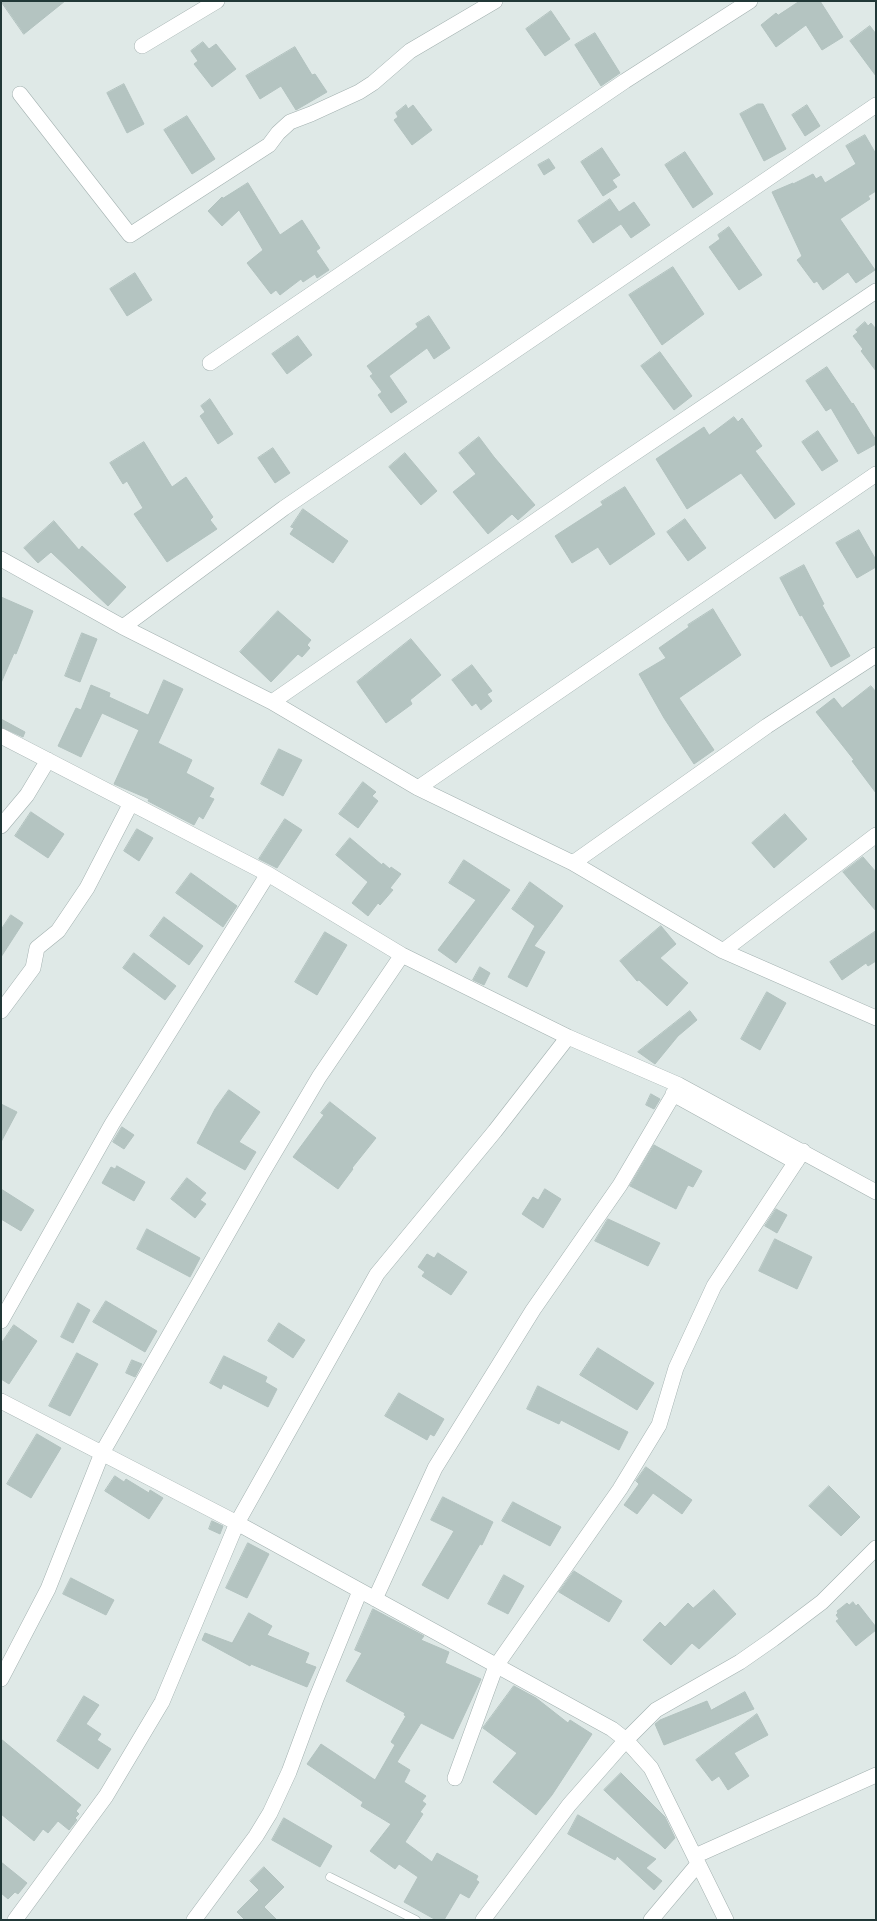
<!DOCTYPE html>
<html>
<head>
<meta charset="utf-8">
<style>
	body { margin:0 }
	#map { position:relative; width:877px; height:1921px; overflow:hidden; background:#dfe9e7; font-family:"Archivo Narrow",sans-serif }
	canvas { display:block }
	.frame { position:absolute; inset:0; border:2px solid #213837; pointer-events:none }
</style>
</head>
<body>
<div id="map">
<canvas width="877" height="1921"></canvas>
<div class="frame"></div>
</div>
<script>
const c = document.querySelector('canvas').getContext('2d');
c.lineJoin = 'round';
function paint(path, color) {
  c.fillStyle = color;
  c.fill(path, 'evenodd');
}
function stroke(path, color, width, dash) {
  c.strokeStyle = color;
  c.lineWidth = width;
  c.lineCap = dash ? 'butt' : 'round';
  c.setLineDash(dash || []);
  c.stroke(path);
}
const building = new Path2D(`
	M1,1h64l-41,33z
	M800,1h20l23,36 -21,13 -16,-25 -30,22 -15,-22 15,-12 2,2z
	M551,11l19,28 -25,17 -19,-27z
	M870,26l6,8v42l-26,-35z
	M595,33l25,40 -19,13 -26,-41z
	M203,42l6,7 7,-5 20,25 -24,18 -18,-23 4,-3 -7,-10z
	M295,47l17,28 3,-1 12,18 -31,18 -15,-24 -21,13 -14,-23z
	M124,84l20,40 -17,9 -20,-40z
	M758,104h5l23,45 -22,12 -24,-47z
	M406,105l2,4 5,-4 19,25 -20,15 -18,-25 4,-3 -2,-4z
	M807,105l13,21 -15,10 -13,-21z
	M187,116l28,43 -23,15 -28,-44z
	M865,135l11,19v37l-8,5 2,3 -30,20 35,51 -19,13 -8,-11 -25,18 -6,-9 -3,2 -17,-23 5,-4 -30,-64 21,-9v1l20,-10 3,5 5,-3 4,7 31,-19 -10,-18z
	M602,148l18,27 -8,5 5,7 -14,9 -22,-34z
	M685,152l28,42 -20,14 -28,-43z
	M549,159l6,9 -11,7 -6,-10z
	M248,183l32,52 22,-15 18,28 -4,3 13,19 -12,8 -2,-4 -12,8 -2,-3 -21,16 -4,-5 -5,4 -24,-31 16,-13 -24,-40 -17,16 -14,-15 14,-14 1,1z
	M610,199l9,13 15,-10 16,23 -19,13 -10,-14 -28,19 -15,-22z
	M729,227l33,48 -23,15 -30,-43 11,-8 -2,-4z
	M673,267l31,47 -42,31 -33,-50z
	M135,273l17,27 -25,16 -17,-27z
	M429,316l21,32 -16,11 -7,-11 -38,28 18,26 -16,11 -13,-18 4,-3 -12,-16 3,-2 -6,-8 51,-39 -2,-3z
	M865,322l3,4 3,-3 5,6v42l-15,-20 2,-2 -10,-13 5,-4 -2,-2z
	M298,336l14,19 -25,19 -15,-20z
	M660,352l32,44 -18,14 -33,-44z
	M827,367l25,37 1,-1 23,37v4l-18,10 -27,-46 -5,3 -20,-30z
	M210,399l23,35 -15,10 -18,-28 5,-4 -4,-6z
	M734,417l4,5 4,-4 20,28 -7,5 40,53 -20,15 -34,-46 -54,36 -31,-50 48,-32 5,8z
	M818,431l20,30 -16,10 -20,-29z
	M479,437l15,20 41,48 -17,15 -6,-6 -24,20 -35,-42 23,-18 -17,-21z
	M144,442l28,45 14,-10 27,40 -3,3 7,9 -50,33 -33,-48 9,-6 -16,-27 -4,3 -13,-21z
	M273,448l17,25 -15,10 -17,-25z
	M405,453l32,38 -16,14 -32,-38z
	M625,487l30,47 -45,31 -12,-18 -26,16 -17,-27 48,-31 -2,-3z
	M303,509l45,32 -15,22 -43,-29 4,-6 -3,-1z
	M685,519l21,29 -18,13 -21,-29z
	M54,521l25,29 3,-4 44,41 -18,19 -57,-54 -13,11 -14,-15z
	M859,530l17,30v7l-19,11 -21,-35z
	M804,565l20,39 -2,1 28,51 -19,11 -29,-52 -2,1 -20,-38z
	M1,597l32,14 -17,43 -2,-1 -13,30z
	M713,609l28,46 -62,43 35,52 -20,14 -30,-46 -25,-44 27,-16 -7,-10 30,-21 -1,-2z
	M278,611l33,29 -4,5 3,3 -8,9 -4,-3 -27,28 -31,-30z
	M82,633l15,6 -17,43 -15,-6z
	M411,639l30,36 -31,25 2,4 -26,19 -29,-41z
	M472,665l20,26 -5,3 5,7 -11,9 -5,-7 -4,3 -20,-26z
	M164,680l19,9 -25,54 34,17 -6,13 28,15 -5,9 5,2 -11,20 -4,-3 -5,9 -46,-24 1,-2 -35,-15 25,-54 -37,-17 -21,44 -23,-11 18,-38 5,2 10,-25 19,8 -1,4 39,18z
	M871,686l5,6v101l-24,-32 2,-1 -38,-48 18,-14 8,10z
	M1,719l24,13 -2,5 -22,-10z
	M279,749l23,11 -19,36 -22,-12z
	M363,782l13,10 -4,4 6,5 -20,27 -19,-14z
	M31,812l33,22 -16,24 -33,-22z
	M785,814l22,25 -33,29 -22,-25z
	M285,819l17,11 -25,38 -18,-9z
	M137,829l16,9 -14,23 -15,-10z
	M350,838l32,27 1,-2 7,6 1,-2 10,7 -11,14 3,2 -13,15 -2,-2 -10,13 -16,-13 16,-21 -32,-27z
	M863,857l13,15v39l-33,-39z
	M464,860l46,30 -54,73 -18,-13 38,-50 -27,-17z
	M191,873l46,33 -14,21 -47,-34z
	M530,882l33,24 -29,40 11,6 -18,35 -19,-10 27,-51 -23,-17z
	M11,915l12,8 -22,34v-27z
	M164,917l39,29 -14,19 -39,-29z
	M661,926l15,18 -16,14 28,25 -21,23 -28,-26 -2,1 -17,-20z
	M876,931v30l-8,5 -2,-3 -24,17 -12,-18z
	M325,932l22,13 -30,50 -22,-13z
	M134,953l42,33 -11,14 -42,-32z
	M480,967l10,6 -6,12 -11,-5z
	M767,992l19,11 -26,47 -19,-11z
	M690,1011l7,9 -19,16 -23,28 -17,-12z
	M229,1090l31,22 -21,30 17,10 -11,18 -48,-27 18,-34z
	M651,1094l9,5 -6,10 -8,-4z
	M330,1102l46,36 -24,30 1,1 -15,20 -45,-32 31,-42 -3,-2z
	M1,1104l16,8 -16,30z
	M122,1127l12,8 -10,14 -11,-7z
	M654,1145l48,26 -9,16 -5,-2 -12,24 -46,-23z
	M117,1166l28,16 -11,19 -32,-18 9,-16 4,2z
	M187,1178l19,15 -6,7 6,4 -11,14 -24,-19z
	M1,1189l33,21 -13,21 -20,-12z
	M545,1189l16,10 -18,29 -21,-14 11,-17 5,3z
	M776,1209l11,6 -10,18 -12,-7z
	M608,1219l52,24 -12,23 -53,-25z
	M147,1229l53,29 -10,19 -53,-28z
	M775,1239l37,18 -15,32 -38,-18z
	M438,1253l29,19 -16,23 -29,-19 3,-4 -7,-5 9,-13 7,4z
	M106,1301l51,30 -12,21 -52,-30z
	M78,1303l12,7 -17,33 -12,-6z
	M279,1323l26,17 -12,18 -25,-17z
	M14,1325l23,16 -28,43 -8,-5v-35z
	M598,1348l56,35 -17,27 -57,-35z
	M77,1353l21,11 -28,52 -21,-10z
	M224,1356l43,21 -2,5 12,7 -9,18 -45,-23 -2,5 -11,-6z
	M132,1360l10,4 -7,13 -9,-4z
	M538,1386l90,46 -9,18 -58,-30 -2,4 -32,-15z
	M399,1393l45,26 -10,17 -4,-2 -3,6 -42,-24z
	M37,1434l24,14 -30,50 -24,-14z
	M646,1467l46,33 -10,14 -29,-21 -16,21 -13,-9 15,-21 -3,-3z
	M115,1476l9,6 2,-3 23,14 1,-3 13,8 -14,21 -44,-28z
	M829,1486l31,31 -19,19 -32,-30z
	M443,1497l50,25 -11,23 -2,-1 -32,55 -26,-14 32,-54 -23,-11z
	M513,1502l48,25 -11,19 -48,-25z
	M212,1521l11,5 -3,8 -11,-5z
	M248,1543l21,11 -22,44 -21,-10z
	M574,1571l48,30 -13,21 -50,-30z
	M504,1575l20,11 -16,28 -20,-10z
	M71,1578l43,22 -8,15 -43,-21z
	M714,1590l22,24 -37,35 -7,-6 -21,22 -28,-25 17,-18 5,5 23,-24 5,5z
	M853,1602l3,4 2,-2 18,23v3l-20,16 -20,-25 3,-2 -3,-4 2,-2 -1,-2 10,-8 2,2z
	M373,1609l51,27 -3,4 28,12 -4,11 36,16 -28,60 -32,-16 -24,39 13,8 -6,12 22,14 -4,5 4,3 -6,8 3,2 -18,28 27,20 5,-9 41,23 -2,4 3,2 -10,16 -9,-5 -16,27h-8l-32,-18 14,-25 -19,-13 -4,5 -25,-18 21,-27 -30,-18 2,-4 -56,-38 14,-20 54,36 20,-35 -4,-3 15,-26 -2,-1 1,-2 -59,-32 16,-28 -7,-3z
	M249,1613l23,13 -5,9 42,18 -4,10 11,4 -9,20 -56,-23 -1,2 -48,-26 3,-7 27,10z
	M514,1686l22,12 32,25 2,-3 22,14 -40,61 -16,20 -43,-33 24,-29 -34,-25z
	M745,1692l9,17 -90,36 -9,-21 5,-4 47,-19 4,9z
	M84,1696l15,9 -13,19 15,10 -4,6 14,9 -13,20 -41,-28z
	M757,1714l11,21 -34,18 15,23 -21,14 -9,-14 -7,5 -16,-21z
	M1,1739l80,66 -5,6 3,3 -4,4 2,2 -8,10 -11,-9 -10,12 -5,-4 -9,12 -33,-27z
	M621,1773l44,44 10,21 -10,11 -61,-59z
	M578,1815l78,44 -10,9 16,13 -8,9 -37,-34 -2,4 -47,-26z
	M284,1818l48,28 -12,21 -48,-27z
	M1,1862l26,21 -9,11 -3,-2 -7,7 -7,-6z
	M264,1867l20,20 -20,20 13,13h-32l-8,-8 22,-22 -9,-9z`);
paint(building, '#b4c4c1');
stroke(building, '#b2c2bf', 1);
const service = new Path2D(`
	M330,1877l86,43`);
const minor = new Path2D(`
	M142,46l75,-45
	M20,94l110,141 139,-90 9,-12 12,-11 21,-8 48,-22 14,-9 37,-32 85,-50
	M210,363l415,-282 125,-80
	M1,559l122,68 149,75 146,86 155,75 150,88 153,67
	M123,627l161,-119 592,-403
	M272,702l330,-227 274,-184
	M1,736l267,138 134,81 166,82 111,48 197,107
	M418,788l458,-314
	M1,826l26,-31 21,-35
	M573,863l194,-137 109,-71
	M723,951l153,-116
	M1,1011l32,-43 4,-20 21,-17 29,-43 44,-85
	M673,1094l123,68
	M1,1321l111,-197 156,-250
	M1,1401l236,122 375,206 14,11 25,28 75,152
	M375,1599l60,-131 98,-158 87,-125 59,-100
	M1,1679l47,-90 54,-136 159,-278 58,-98 83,-122
	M455,1778l41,-112 124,-177 39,-64 17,-57 38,-82 89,-135
	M695,1856l181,-81
	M15,1920l91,-124 56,-94 75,-179 140,-249 118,-143 73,-94
	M194,1920l62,-84 14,-23 19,-41 27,-73 44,-108
	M483,1920l86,-115 57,-65 30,-30 84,-48 33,-23 49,-37 54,-54
	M651,1920l47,-56`);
stroke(service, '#a2b0af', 9);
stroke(minor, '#a2b0af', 16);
stroke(service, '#fff', 8);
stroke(minor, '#fff', 15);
</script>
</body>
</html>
